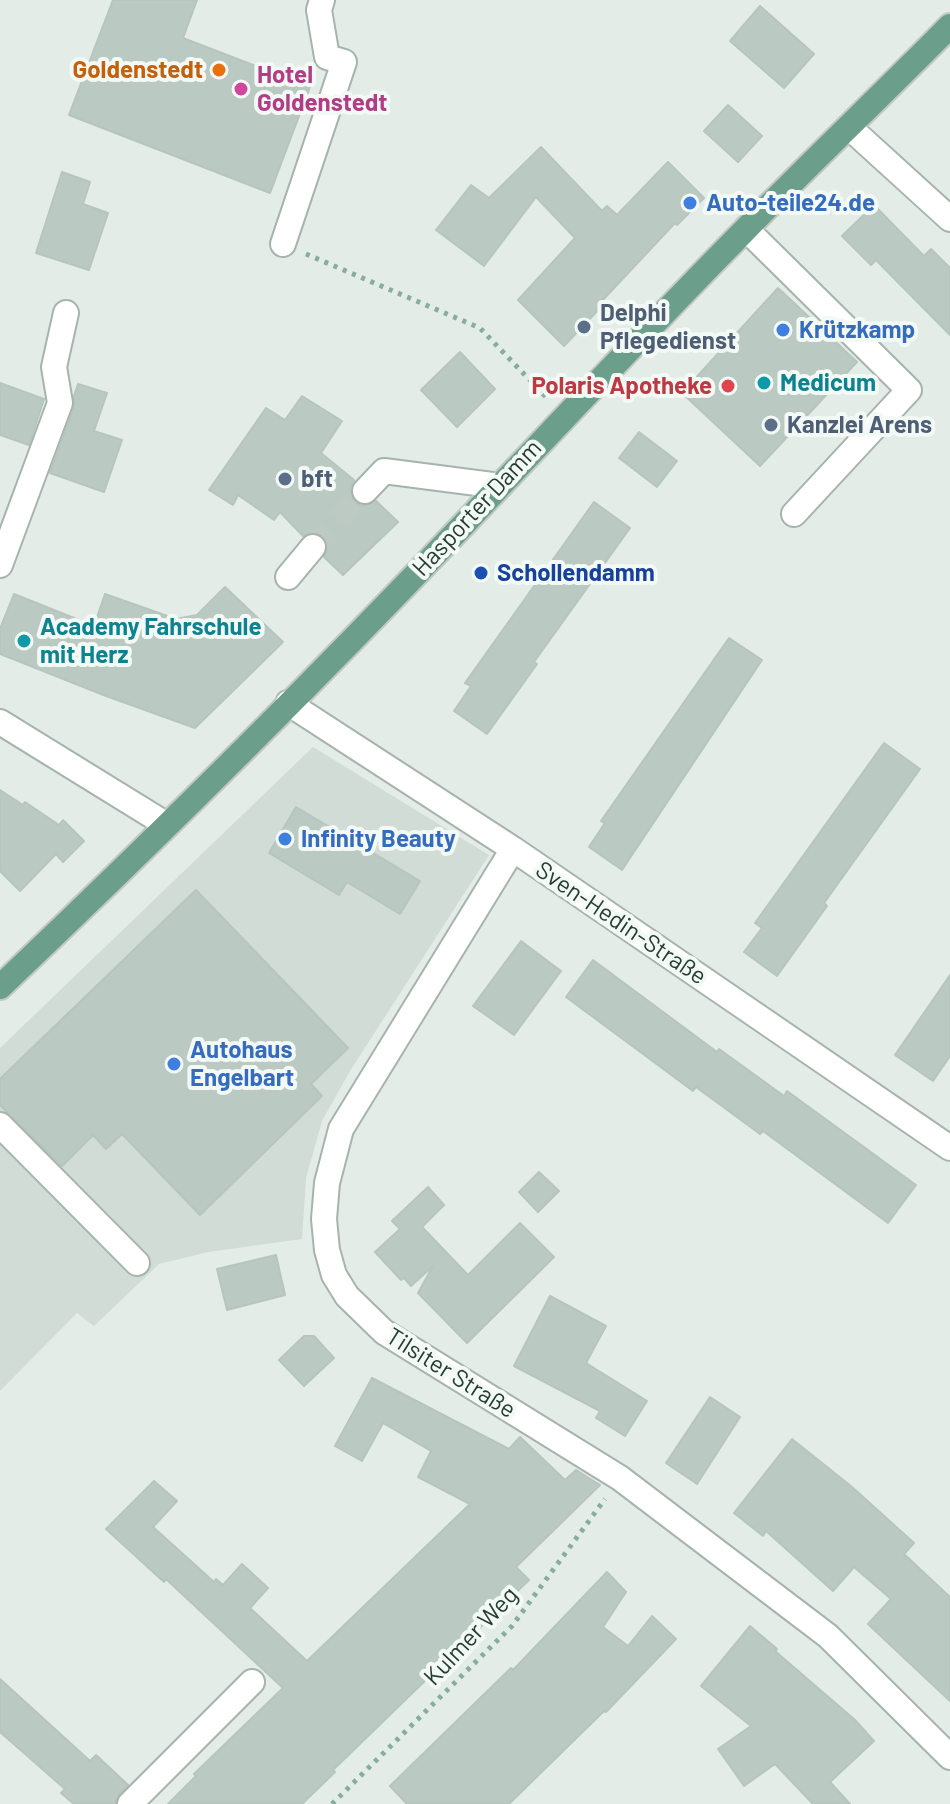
<!DOCTYPE html>
<html>
<head>
<meta charset="utf-8">
<style>
	body { margin:0 }
	canvas { display:block; background:#e3ece7 }
</style>
</head>
<body>
<canvas width="950" height="1804"></canvas>
<script>
const c = document.querySelector('canvas').getContext('2d');
c.lineJoin = 'round';
function paint(path, color) {
  c.fillStyle = color;
  c.fill(path, 'evenodd');
}
function stroke(path, color, width, dash) {
  c.strokeStyle = color;
  c.lineWidth = width;
  c.lineCap = dash ? 'butt' : 'round';
  c.setLineDash(dash || []);
  c.stroke(path);
}
function label(font, color, halo, rows, align = 'center') {
  c.font = font + ' Barlow,sans-serif';
  c.lineWidth = 8;
  c.setLineDash([]);
  c.textBaseline = 'middle';
  c.strokeStyle = halo;
  c.fillStyle = color;
  for (const [text, x, y, turn = 0] of rows) {
    c.save();
    c.translate(x, y);
    c.rotate((+turn || 0) * Math.PI / 180);
    c.textAlign = isNaN(turn) ? turn : align;
    if (halo) c.strokeText(text, 0, 0);
    c.fillText(text, 0, 0);
    c.restore();
  }
}
paint(new Path2D(`
	M313,747l176,108 -139,216 -28,50 -16,57 -4,61 -94,13 -49,12 -65,62 -17,-13 -77,78v-343z`), '#d1dcd6');
const building = new Path2D(`
	M113,0h84l-14,38 127,49 -40,106 -201,-78z
	M760,6l54,48 -30,34 -54,-47z
	M728,105l34,31 -24,26 -34,-31z
	M541,147l61,64 5,-5 10,9 51,-53 36,36 -27,27 -2,-2 -75,80 3,2 -39,41 -46,-46 57,-62 -39,-41 -52,69 -48,-36 35,-45 18,13z
	M62,172l28,10 -7,22 25,9 -19,57 -53,-17z
	M874,205l50,51 7,-7 19,19v67l-74,-75 -5,5 -29,-29z
	M778,288l79,74 -97,104 -78,-73z
	M460,352l35,37 -38,38 -36,-37z
	M0,383l44,16 -15,46 -29,-10z
	M78,384l29,9 -13,38 28,9 -18,52 -54,-19 24,-65v-12z
	M302,396l40,25 -21,32 33,27 -4,8 4,13 8,5 14,-5 22,21 -55,53 -19,-18 3,-14 -5,-8 -7,-3 -12,4 -23,-24 -6,8 -36,-25 -5,10 -24,-15 57,-82 19,12z
	M639,432l38,29 -20,26 -38,-29z
	M594,502l36,26 -96,134 3,2 -50,70 -33,-23 17,-25 -6,-3z
	M225,587l58,55 -88,86 -89,-32 -106,-42v-25l14,-35 80,32 11,-32 71,25 21,-4z
	M729,638l33,22 -140,210 -33,-23 16,-24 -4,-2z
	M884,743l36,26 -96,134 3,3 -50,70 -33,-24 18,-24 -7,-5z
	M0,790l23,15 2,-3 34,23 4,-5 21,21 -21,21 -7,-8 -36,37 -20,-20z
	M296,807l124,74 -20,33 -53,-32 -8,13 -70,-42z
	M196,890l152,158 -37,36 11,12 -122,119 -78,-81 -16,15 -13,-14 -31,31 -62,-61v-26z
	M521,941l40,30 -47,64 -41,-29z
	M593,960l124,92 2,-3 65,47 3,-5 129,94 -28,38 -125,-92 -3,3 -64,-47 -3,4 -127,-94z
	M950,975v81l-17,25 -38,-26z
	M539,1172l20,19 -21,21 -19,-20z
	M428,1187l16,18 -22,22 46,48 52,-52 34,34 -87,86 -49,-50 15,-27 -22,20 -7,-8 -3,2 -26,-28 25,-23 -8,-8z
	M276,1255l9,40 -58,15 -10,-41z
	M550,1296l56,30 -20,37 61,38 -22,35 -29,-18 4,-7 -86,-45z
	M304,1336h10l20,22 -30,28 -25,-26z
	M372,1378l137,71 11,-12 45,43 11,-10 24,15 -84,82 13,13 -196,190 2,2 -33,32h-134l28,-28 -2,-2 89,-86 -117,-109 -2,3 -58,-53 48,-48 23,20 -24,26 61,55 2,-3 7,6 19,-21 26,24 -18,20 57,53 163,-157 -52,-27 13,-26 -48,-28 -21,38 -27,-15z
	M710,1397l30,20 -43,67 -31,-21z
	M792,1439l60,48 62,56 -10,11 46,43v104l-82,-77 23,-25 -37,-32 -21,24 -67,-60 -3,5 -29,-23z
	M607,1572l19,20 -23,35 25,19 24,-30 24,23 -70,73 -2,-1 -95,93h-102l-17,-18 121,-118 2,2z
	M750,1626l27,23 -2,2 80,69 19,21 -44,41 20,22h-37l-38,-40 -31,22 -26,-37 33,-23 -50,-40z
	M0,1679l90,82 6,-6 32,30 -9,9 -4,10h-41l-13,-11 4,-4 -65,-57z`);
paint(building, '#bbc9c3');
stroke(building, '#b6c5bd', 2);
stroke(new Path2D(`
	M313,547l52,-56`), '#bdc9c3', 24, [24, 12]);
const minor = new Path2D(`
	M850,128l100,91
	M746,229l163,161 -115,124
	M283,244l61,-182 -17,-5 -8,-47 3,-10
	M365,491l19,-20 116,15
	M0,565l60,-162 -6,-36 12,-54
	M288,577l25,-30
	M288,703l225,146 437,299
	M0,722l167,103
	M513,849l-172,280 -14,54 -3,36 3,31 7,25 13,21 37,36 236,146 208,158 122,121
	M0,1125l137,138
	M130,1804l122,-122`);
const major = new Path2D(`
	M0,987c159,-151 315,-306 466,-465 92,-97 183,-195 277,-290 68,-70 139,-137 207,-206`);
stroke(minor, '#a6b4ad', 28);
stroke(major, '#c2c8c6', 28);
stroke(new Path2D(`
	M306,254l174,74 67,70
	M332,1804l180,-178 93,-127`), '#86ad9d', 5, [4, 6]);
stroke(minor, '#fff', 24);
stroke(major, '#6b9e8b', 24);
for (const [x, y, r, color] of [
	[219,70,8,"#e8710a"],
	[241,89,8,"#d1479c"],
	[690,203,8,"#3f7fe0"],
	[584,327,8,"#5c6f8a"],
	[783,330,8,"#3f7fe0"],
	[764,383,8,"#0f9aa8"],
	[728,386,8,"#e0444e"],
	[771,425,8,"#5c6f8a"],
	[285,479,8,"#5c6f8a"],
	[481,573,8,"#1a4fb4"],
	[24,641,8,"#0f9aa8"],
	[285,839,8,"#3f7fe0"],
	[174,1064,8,"#3f7fe0"]
]) {
  const dot = new Path2D();
  dot.arc(x, y, r, 0, 2 * Math.PI);
  c.fillStyle = color;
  c.fill(dot);
  stroke(dot, '#f3f9f5', 3);
}
label('bold 24px', '#c56008', '#f3f9f5', [
	["Goldenstedt",203,70]
], 'right');
label('bold 24px', '#b23c85', '#f3f9f5', [
	["Hotel",257,75],
	["Goldenstedt",257,103]
], 'left');
label('bold 24px', '#366cbe', '#f3f9f5', [
	["Auto-teile24.de",706,203],
	["Krützkamp",799,330],
	["Infinity Beauty",301,839],
	["Autohaus",190,1050],
	["Engelbart",190,1078]
], 'left');
label('bold 24px', '#4e5e75', '#f3f9f5', [
	["Delphi",600,313],
	["Pflegedienst",600,341],
	["Kanzlei Arens",787,425],
	["bft",301,479]
], 'left');
label('bold 24px', '#0d838f', '#f3f9f5', [
	["Medicum",780,383],
	["Academy Fahrschule",40,627],
	["mit Herz",40,655]
], 'left');
label('bold 24px', '#be3a42', '#f3f9f5', [
	["Polaris Apotheke",712,386]
], 'right');
label('24px', '#243c33', '#f3f9f5', [
	["Hasporter Damm",477,508,-47],
	["Sven-Hedin-Straße",621,923,34],
	["Tilsiter Straße",451,1373,32],
	["Kulmer Weg",471,1636,-47]
]);
label('bold 24px', '#164399', '#f3f9f5', [
	["Schollendamm",497,573]
], 'left');
</script>
</body>
</html>
